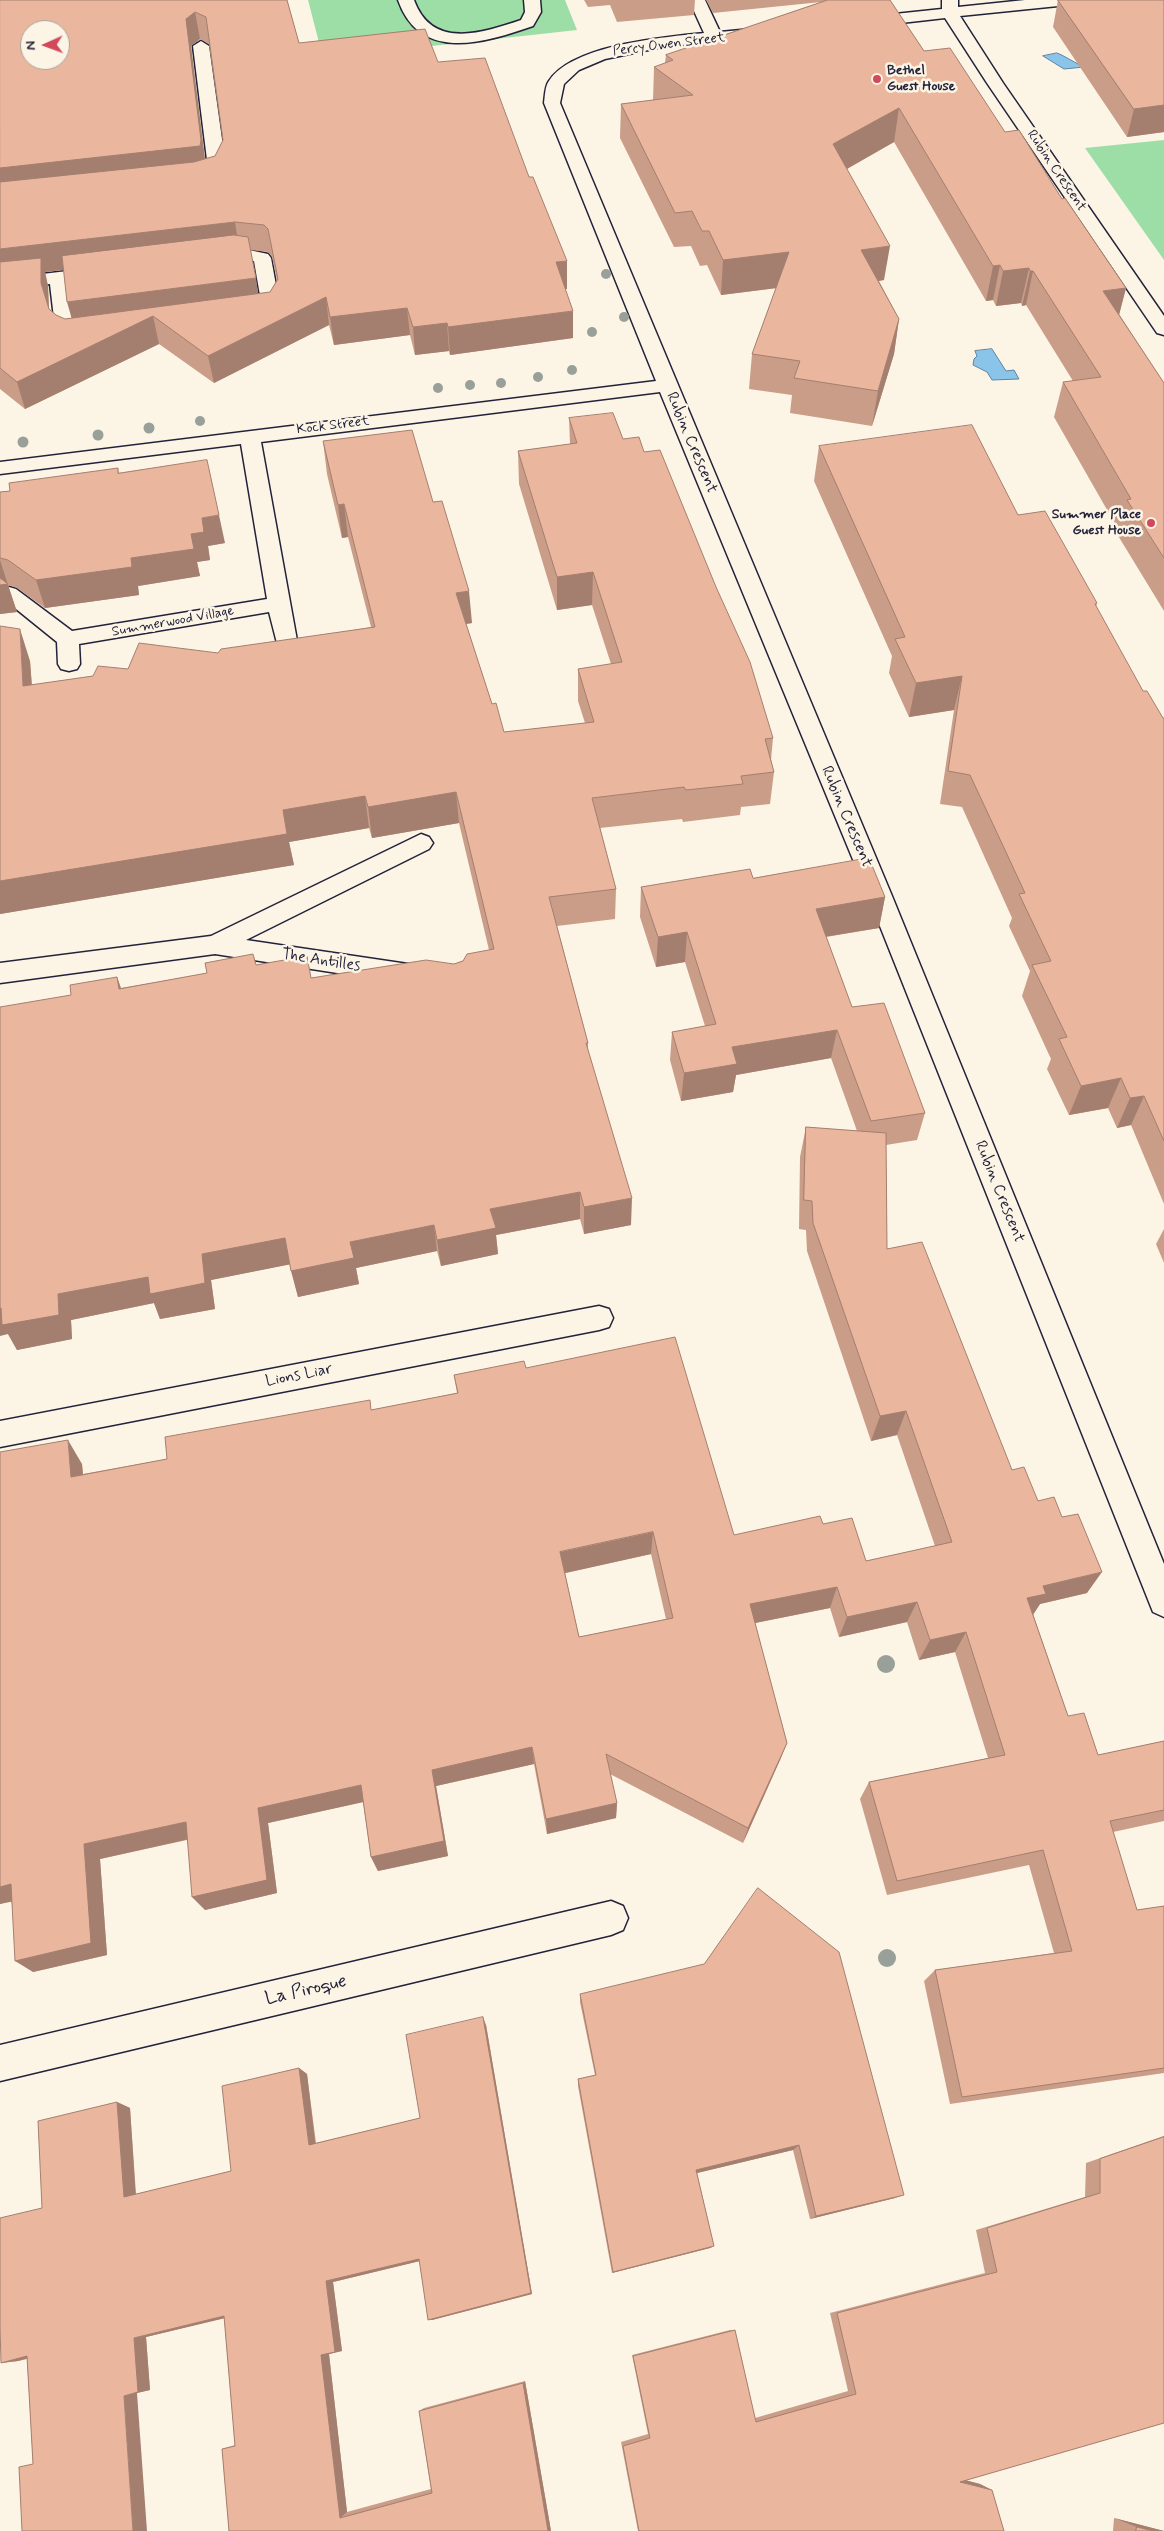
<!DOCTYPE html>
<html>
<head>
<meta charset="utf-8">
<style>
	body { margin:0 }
	#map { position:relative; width:1164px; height:2531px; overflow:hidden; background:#fcf5e5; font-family:Mynerve,sans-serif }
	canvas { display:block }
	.north { position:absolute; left:20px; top:20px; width:50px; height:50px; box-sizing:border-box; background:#fcf5e5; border:1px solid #a5a1a1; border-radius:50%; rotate:268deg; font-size:14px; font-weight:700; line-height:20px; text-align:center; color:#22223b }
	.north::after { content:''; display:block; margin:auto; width:18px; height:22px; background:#d1495b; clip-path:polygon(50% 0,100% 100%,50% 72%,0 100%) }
</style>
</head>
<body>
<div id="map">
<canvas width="1164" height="2531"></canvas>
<div class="north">N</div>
</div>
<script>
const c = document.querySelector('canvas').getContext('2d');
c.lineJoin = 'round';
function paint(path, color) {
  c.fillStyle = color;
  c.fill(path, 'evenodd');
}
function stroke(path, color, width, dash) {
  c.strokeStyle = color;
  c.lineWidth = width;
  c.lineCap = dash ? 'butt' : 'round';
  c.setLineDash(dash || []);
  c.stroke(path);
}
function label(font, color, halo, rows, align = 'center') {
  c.font = font + ' Mynerve,sans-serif';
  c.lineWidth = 5;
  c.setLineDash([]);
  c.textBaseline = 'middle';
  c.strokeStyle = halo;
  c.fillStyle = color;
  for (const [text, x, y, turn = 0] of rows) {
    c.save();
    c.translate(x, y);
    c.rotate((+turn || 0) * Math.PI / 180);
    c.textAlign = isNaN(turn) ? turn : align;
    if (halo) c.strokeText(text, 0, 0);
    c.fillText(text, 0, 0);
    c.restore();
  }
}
paint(new Path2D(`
	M308,0h257l12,30 -254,28z
	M1164,140v120l-79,-112z`), '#9ddea7');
const water = new Path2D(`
	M1057,53c4,1 22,12 27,14l-20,2 -21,-13z
	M992,349l14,22 8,-1 5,9 -27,1 -5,-8 -14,-7 1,-6 3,-3 -2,-5z`);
paint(water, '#8ac4e9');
stroke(water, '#6083a3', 1);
const minor = new Path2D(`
	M398,0h16c18,50 68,33 107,20l4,-8 -1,-12h16l1,12 -8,14c-49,17 -113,37 -135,-26z
	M689,0h16l15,32 31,-3 8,5 -8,5 -83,7 -63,13 -26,11 -15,14 -4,19 332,793 272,668v53l-11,-5 -4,-10 -281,-706 -208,-504 -399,50 37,204 -3,5 -8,2 -8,-2 -10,-39 -190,32 1,20 -3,5 -8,2 -8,-2 -3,-5 -1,-22 -57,-46 2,-7 7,-2 7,2 56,42 195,-32 -26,-155 -241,30v-12l656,-81 -112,-278c1,-7 1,-17 5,-22 23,-36 115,-44 155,-48z
	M942,0h16v7l67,-7h51l-8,5 -108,11 43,67 161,233v19l-7,-2 -170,-250 -42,-65 -79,9 -8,-5 8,-5 76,-8z
	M201,41l8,5 17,122 -7,14 -19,6 -6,-1 -3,-4 3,-4 12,-4 2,-7 -15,-122z
	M249,250l19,4 3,4 9,49 -6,11 -21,5 -7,-2 -2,-4 2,-4 14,-3 2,-3 -8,-46 -41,3 -6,-1 -3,-4 3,-4z
	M101,267l6,1 3,4 -3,4 -39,5 6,51 17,3 2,4 -2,4c-12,3 -28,3 -35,-8l-6,-51 -50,5v-10z
	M421,834l8,3 4,6 -4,6 -183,91 162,24 9,3 3,7 -3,7 -9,3 -193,-30 -215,29v-20l211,-27z
	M599,1306l10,3 4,9 -4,9 -10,3 -599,117v-26z
	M611,1901l12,5 5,12 -5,12 -12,5 -611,146v-36z`);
stroke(minor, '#22223b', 3);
paint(minor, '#fcf5e5');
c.fillStyle = '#98a099';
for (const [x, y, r] of [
	[606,274,5],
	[624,317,5],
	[592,332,5],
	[572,370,5],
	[538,377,5],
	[501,383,5],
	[470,385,5],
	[438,388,5],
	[200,421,5],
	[149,428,5.5],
	[98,435,5.5],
	[23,442,5.5],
	[886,1664,9],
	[887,1958,9]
]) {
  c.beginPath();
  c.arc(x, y, r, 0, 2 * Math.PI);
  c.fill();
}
paint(new Path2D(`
	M0,0h287l12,43 139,19 129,227h-2l8,49 -123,17 -1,-4 -34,4 -5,-20 -76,10 -5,-20 -115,58 -55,-39 -134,65 -25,-20zM200,39l9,5 14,96 -8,16 -10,3 -14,-113zM250,250l18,2 4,5 5,23 -7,12 -12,2zM64,270l8,48 -7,1 -9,-4 -7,-6 -1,-23 -3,-14z
	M584,0h111l-1,15 -77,7 -7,-17 -22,2z
	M706,0h184l34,51 81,81 57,67 64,89 -7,26 45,69v228l-47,-77 1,-5 -64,-112 9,-35 10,-1 -47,-76 -4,1 -1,-3 -25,3 -3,-6 -7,1 -92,-159 -47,27 37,111 -5,1 20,38 -5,35 -22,72 -82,-13 2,-18 -43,-6 3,-35 24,-66 -55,7 -14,-30 -7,1 -9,-20 -17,1 -54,-109 1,-34 32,-4 1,-33 11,-4 1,-8 155,-53 -108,11z
	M1058,0h106v132l-37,5 -74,-110z
	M569,418l54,21 21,13 129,286 -2,22 3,12 -4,32 -29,3 -1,8 -57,7 -1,-3 -82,9 16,61 -1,30 -58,7 31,117v8l43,174 -47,9 -4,-15 -84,16 2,19 -57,12 -4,-15 -81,17 3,16 -61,13 -8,-33 -79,16 4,29 -55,10 -6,-16 -83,17 1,19 -55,11 -9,-16 63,-339 46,-18 4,11 135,-23 55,13 143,-14 35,-14 -30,-127 -87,15 -3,-10 -80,14 5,23 -294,49 30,-253 2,24 61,-9 125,-23 153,-26 -23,-90 -6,1 -15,-64 -4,-33 110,61 39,121 -6,1 26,80 12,28 81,-9 -7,-22v-32l33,-5 -19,-59 -35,5 -38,-126 -1,-33 52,-7z
	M819,446l199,69 79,88 -1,4 47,84 20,27h1v486l-33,-79 -14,3 -9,-20 -39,7 -22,-46 4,-10 -29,-63 8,-25 -21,-45 3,-8 -50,-111 -22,-3 14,-94 -45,7 -20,-44 3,-17 -78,-175z
	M118,468l1,5 106,70 -17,3 2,14 -13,2 3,14 -62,10 1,9 -94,13 -28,-20 -9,-3 9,27 -17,2v-122l10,-1z
	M753,878l132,19 -6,31 -53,9 26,70 73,106 -8,27 -31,5 1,104 125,221 26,31 49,92 -47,11 -7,10 35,102 30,39 66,-14v80l-51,11 24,78 27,-4v167l-214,31 -26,-123 11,-11 119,-17 -25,-88 -142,30 -27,-96 9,-17 119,-24 -33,-106 -36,8 -12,-38 -68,15 -9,-29 -75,15 32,120 -7,17 -37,83 -133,-69 7,29 -1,15 -69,16 -13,-70 -98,22 12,70 -70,15 -7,-14 -8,-55 -95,21 9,70 -72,17 -18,-70 -87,19 7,96 -74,17 -22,-71 -11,3v-452l82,12 1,10 84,-15 205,-49 85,-17 -3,-18 72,-7 208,167 89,-11 43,37 69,-15 -38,-111 -26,6 -64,-190 -1,-21 -7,-1 1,-72 6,-30 51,4 -26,-73 -95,17 -3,17 -52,9 -11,-41 2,-28 33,-6 -20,-64 -29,5 -16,-50 1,-30zM651,1554l15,65 -87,18 -14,-64z
	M1164,1229v34l-8,-19z
	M580,1994l315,204 -85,21 -17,-69 -96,23 17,73 -4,2 -98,25 -34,-187v-7l17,-4 -15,-73z
	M486,2025l46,269 -100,26h-4l-8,-59 -87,21 9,69 -13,3 18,158 84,-23 -12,-78 5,-3 101,-27 26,150h-322l-7,-82 13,-4 -11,-127 -78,19 4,53 -13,3 -104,70 -6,-104 -9,2 -17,2 41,-155 75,-106 13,6 6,86 95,-23 68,-103 8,6 9,69 104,-25z
	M1164,2136v287l-199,57 15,4 12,6 12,41h-366l-17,-89 27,-8 -16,-79 98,-25h5l20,88 93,-27 -18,-78 155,-40 -9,-43 109,-33 1,-34z
	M1114,2518l50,13h-51z`), '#ca9d88');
paint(new Path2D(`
	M195,12l5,27 -9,7 15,122 -206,29v-29z
	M1164,105v27l-37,5 7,-28z
	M899,108l-5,34 -65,37 4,-35z
	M235,222l4,27 -194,23 3,14 1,25 -49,-33v-29z
	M890,246l-6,34 -27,4 4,-34z
	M789,252l-4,35 -64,8 2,-35z
	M567,261v28l-11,1v-28z
	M1000,265l-7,35 -7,1 7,-35z
	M1029,268l-8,35 -25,3 7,-35z
	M1030,271h3l-7,34 -4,1z
	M256,278l4,29 -107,9 6,28 -134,65 -8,-27 58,-52 -8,-28z
	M1126,288l-9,35 -14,-32z
	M326,297l3,28 -115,58 -6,-27z
	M407,308l3,27 -76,10 -4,-28z
	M573,311v27l-123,17 -2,-28z
	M899,319l-5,35 -22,72 6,-35z
	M447,323l2,28 -34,4 -2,-28z
	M344,504l4,33 -6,1 -4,-33z
	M219,515l6,28 -17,3 2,14 -13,2 3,14 -62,10 1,9 -94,13 -9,-28 95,-22 60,-24 11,-16z
	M0,560l8,25 9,27 -17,2z
	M593,572l-1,33 -35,5v-33z
	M469,591l3,32 -13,2 -3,-32z
	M20,629l10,32 4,57 -11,-32z
	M962,676l-8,34 -45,7 7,-34z
	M456,792l3,31 -87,15 -4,-31z
	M365,796l4,32 -80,14 5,23 -294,49v-33l283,-71z
	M885,897l-6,31 -68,11 5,-30z
	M687,932l-2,30 -29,5 2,-30z
	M117,977l10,29 -8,-17z
	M837,1030l-6,28 -95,17 -3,17 -52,9 3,-28 48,-26z
	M1121,1078l-13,30 -39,7 12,-29z
	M1144,1096l-13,29 -14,3 13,-30z
	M580,1192v27l-84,16 2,19 -57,12 -4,-26 53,-31z
	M632,1198l-1,27 -47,9v-27z
	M434,1225l3,26 -81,17 3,16 -61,13 -7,-26 59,-29z
	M285,1238l7,26 -81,16 4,29 -55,10 -6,-16 -83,17 1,19 -55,11 -9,-16 -8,2v-28l58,-14 144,-40z
	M906,1411l-9,24 -26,6 9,-25z
	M68,1440l14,24 3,36 -14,-23z
	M653,1532l-2,22 -90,20 -1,-22z
	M1102,1572l-15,21 -47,11 -7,11 -6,-17 16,-12z
	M837,1587l-7,21 -85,17 5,-21z
	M917,1602l-10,20 -68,15 8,-20z
	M966,1632l-11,20 -36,8 11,-20z
	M787,1743l-7,17 -37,83 5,-15z
	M532,1747l2,17 -98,22 12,70 -70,15 -7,-14 61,-87z
	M361,1785l7,16 -100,22 9,70 -72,17 -13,-13 66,-89z
	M617,1803l-1,15 -69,16 -1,-15z
	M186,1822l12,15 -98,22 7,96 -74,17 -18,-11 69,-117z
	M11,1884l18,14 -29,6v-17z
	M483,2017l3,8 46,269 -100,26h-4z
	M299,2068l8,6 9,75 -7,-4z
	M117,2102l13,6 6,92 -12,-3z
	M799,2145l-6,5 -100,24 3,-4z
	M904,2195l-9,3 -85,21 6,-3z
	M714,2246l-4,2 -98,25 1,-1z
	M419,2259l5,1 -91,22 9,69 -13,3 18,158 -7,6 -19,-163 5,-74z
	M224,2316h10l-88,21 4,53 -13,3 10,138h-14l-9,-135 10,-58z
	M43,2354l-25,7 -17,2 26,-7z
	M525,2381l26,150h-3l-25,-148z
	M949,2476l31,8 12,6 -32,-8z
	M1114,2518l50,13h-11l-16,-4z`), '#a47f6f');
const building = new Path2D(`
	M0,0h287l12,43 126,-14 13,33 47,-4 44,119h4l34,84 -11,1 17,49 -125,16 -1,-4 -34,4 -6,-19 -77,9 -4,-20 -118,59 -55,-40 -136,66 -17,-14v-106l41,-4v25l8,26 7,6 9,4 205,-27 8,-13 -10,-50 -4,-4 -29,-3 -235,27v-67l194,-20 21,-6 8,-16 -17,-123 -11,-5 -9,7 15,121 -1,6 -200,22zM30,30h30v30h-30z
	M828,0h62l34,51 26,-3 55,84 14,-2 43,69 3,-1 61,90 -23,3 61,92v175l-37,-58 4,-1 -68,-117 38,-5 -68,-106h-3l-1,-3 -26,3 -3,-6 -7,1 -94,-158 -66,36 57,102 -29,4 38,69 -21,72 -84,-13 6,-17 -48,-7 37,-102 -66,8 -14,-29h-7l-10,-20 -17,2 -54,-109 72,-9 -39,-28 19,-7 -7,-5z
	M1058,0h106v105l-30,4z
	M234,235l14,2 8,41 -189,24 -5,-46z
	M613,413l10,26 16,-2 5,15 16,-2 56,137 34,75 23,76 -8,1 9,33 -33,4 2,8 -57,6 -2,-3 -92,11 24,91 -67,8 39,146h-2l46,155 -48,9 -4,-15 -90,17 6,19 -59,12 -3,-15 -84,17 4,16 -63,13 -6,-33 -83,16 3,29 -55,11 -2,-17 -90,17 1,21 -57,10 -1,-17h-1v-301l71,-12 -1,-10 47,-8 2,12 88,-16 -2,-10 48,-9 3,11 51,-9 4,22 115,-18 28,4 9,-3 4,-7 27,-5 -38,-157 -88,15 -3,-11 -82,14 4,24 -287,47v-255l20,3 3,57 70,-10 5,-10 30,3 11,-26 79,10 3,-4 154,-22 -31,-123 -6,1 -15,-64 89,-11 21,72 9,-1 27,90 -13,2 36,111 4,-1 8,29 90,-10 -16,-53 44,-7 -29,-90 -36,5 -39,-126 59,-8 -8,-25z
	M972,425l46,90 27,-4 52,92 -2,1 48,87h4l16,27h1v423l-20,-45 -14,2 -9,-20 -40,8 -22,-47 8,-2 -35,-72 19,-4 -32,-67 6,-1 -55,-118 -22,-4 14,-95 -46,7 -21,-44 10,-2 -86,-191z
	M207,460l12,55 -17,3 2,14 -13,2 3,15 -63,9 1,9 -96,13 -28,-20 -8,-2v-66l10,-1 -1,-8 109,-15v5z
	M0,578l8,6 -8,1z
	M869,858l16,39 -69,12 36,98 32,-4 41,110 -54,8 -34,-91 -105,17 5,17 -53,9 -12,-41 44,-8 -29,-92 -29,5 -17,-50 109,-18 3,9z
	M806,1127l80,6 1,116 35,-7 90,228 12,-3 14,34 16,-4 8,20 16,-3 24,58 -59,14 3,8 -19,4 41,118 16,-3 14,42 66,-14v69l-54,11 27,89 27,-4v162l-202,29 -27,-127 137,-19 -29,-101 -146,31 -28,-99 136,-27 -39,-123 -36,8 -13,-38 -70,15 -10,-30 -87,17 37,139 -39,85 -142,-74 11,49 -71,16 -14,-72 -100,23 12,71 -73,16 -10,-72 -103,23 9,72 -75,17 -6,-75 -102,22 7,99 -76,18 -4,-77 -11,3v-435l68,-12 3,37 96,-18 -2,-22 205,-37 1,10 87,-17 -4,-18 70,-14 2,7 149,-31 59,198 86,-19 3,8 29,-6 14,43 86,-19 -46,-131 -26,5 -67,-193 -1,-22 -8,-1zM653,1532l20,86 -94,19 -19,-85z
	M758,1888l81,64 65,243 -88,21 -17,-71 -103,25 18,76 -101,26 -35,-193 18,-4 -16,-81 124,-30z
	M483,2017l48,276 -103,27 -9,-61 -93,22 9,71 -14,3 19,163 92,-25 -13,-82 104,-28 25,148h-319l-7,-82 13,-3 -11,-130 -90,22 4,54 -14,4 9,135h-111l-3,-64 14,-3 -6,-108 -26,7 -1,-36v-109l42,-10 -4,-87 79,-19 7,95 107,-26 -9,-85 77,-18 10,77 111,-27 -14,-83z
	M1164,2137v286l-204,59 32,8 12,41h-365l-16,-85 27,-8 -17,-82 102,-26 21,92 100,-28 -19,-81 160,-41 -10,-44 113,-35v-34z
	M1137,2527l16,4h-17z`);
paint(building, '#ebb69e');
stroke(building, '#a47f6f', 1);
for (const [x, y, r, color] of [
	[877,79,5,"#d1495b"],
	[1151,523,5,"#d1495b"]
]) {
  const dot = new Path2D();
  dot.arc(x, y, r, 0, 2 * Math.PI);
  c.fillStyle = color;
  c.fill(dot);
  stroke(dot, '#fcf5e5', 2);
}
label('14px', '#22223b', '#fcf5e5', [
	["Percy Owen Street",669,45,-7],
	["Rubin Crescent",1056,171,56],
	["Kock Street",333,426,-7],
	["Summerwood Village",173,622,-10]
]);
label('bold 14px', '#22223b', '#fcf5e5', [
	["Bethel",887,71],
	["Guest House",887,87],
	["Summer Place",1141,515,"right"],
	["Guest House",1141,531,"right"]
], 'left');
label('16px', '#22223b', '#fcf5e5', [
	["Rubin Crescent",691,443,67],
	["Rubin Crescent",846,817,67],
	["The Antilles",321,961,9],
	["Rubin Crescent",999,1192,68],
	["Lions Liar",299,1376,-11]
]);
label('19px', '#22223b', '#fcf5e5', [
	["La Piroque",306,1991,-13]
]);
</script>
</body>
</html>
